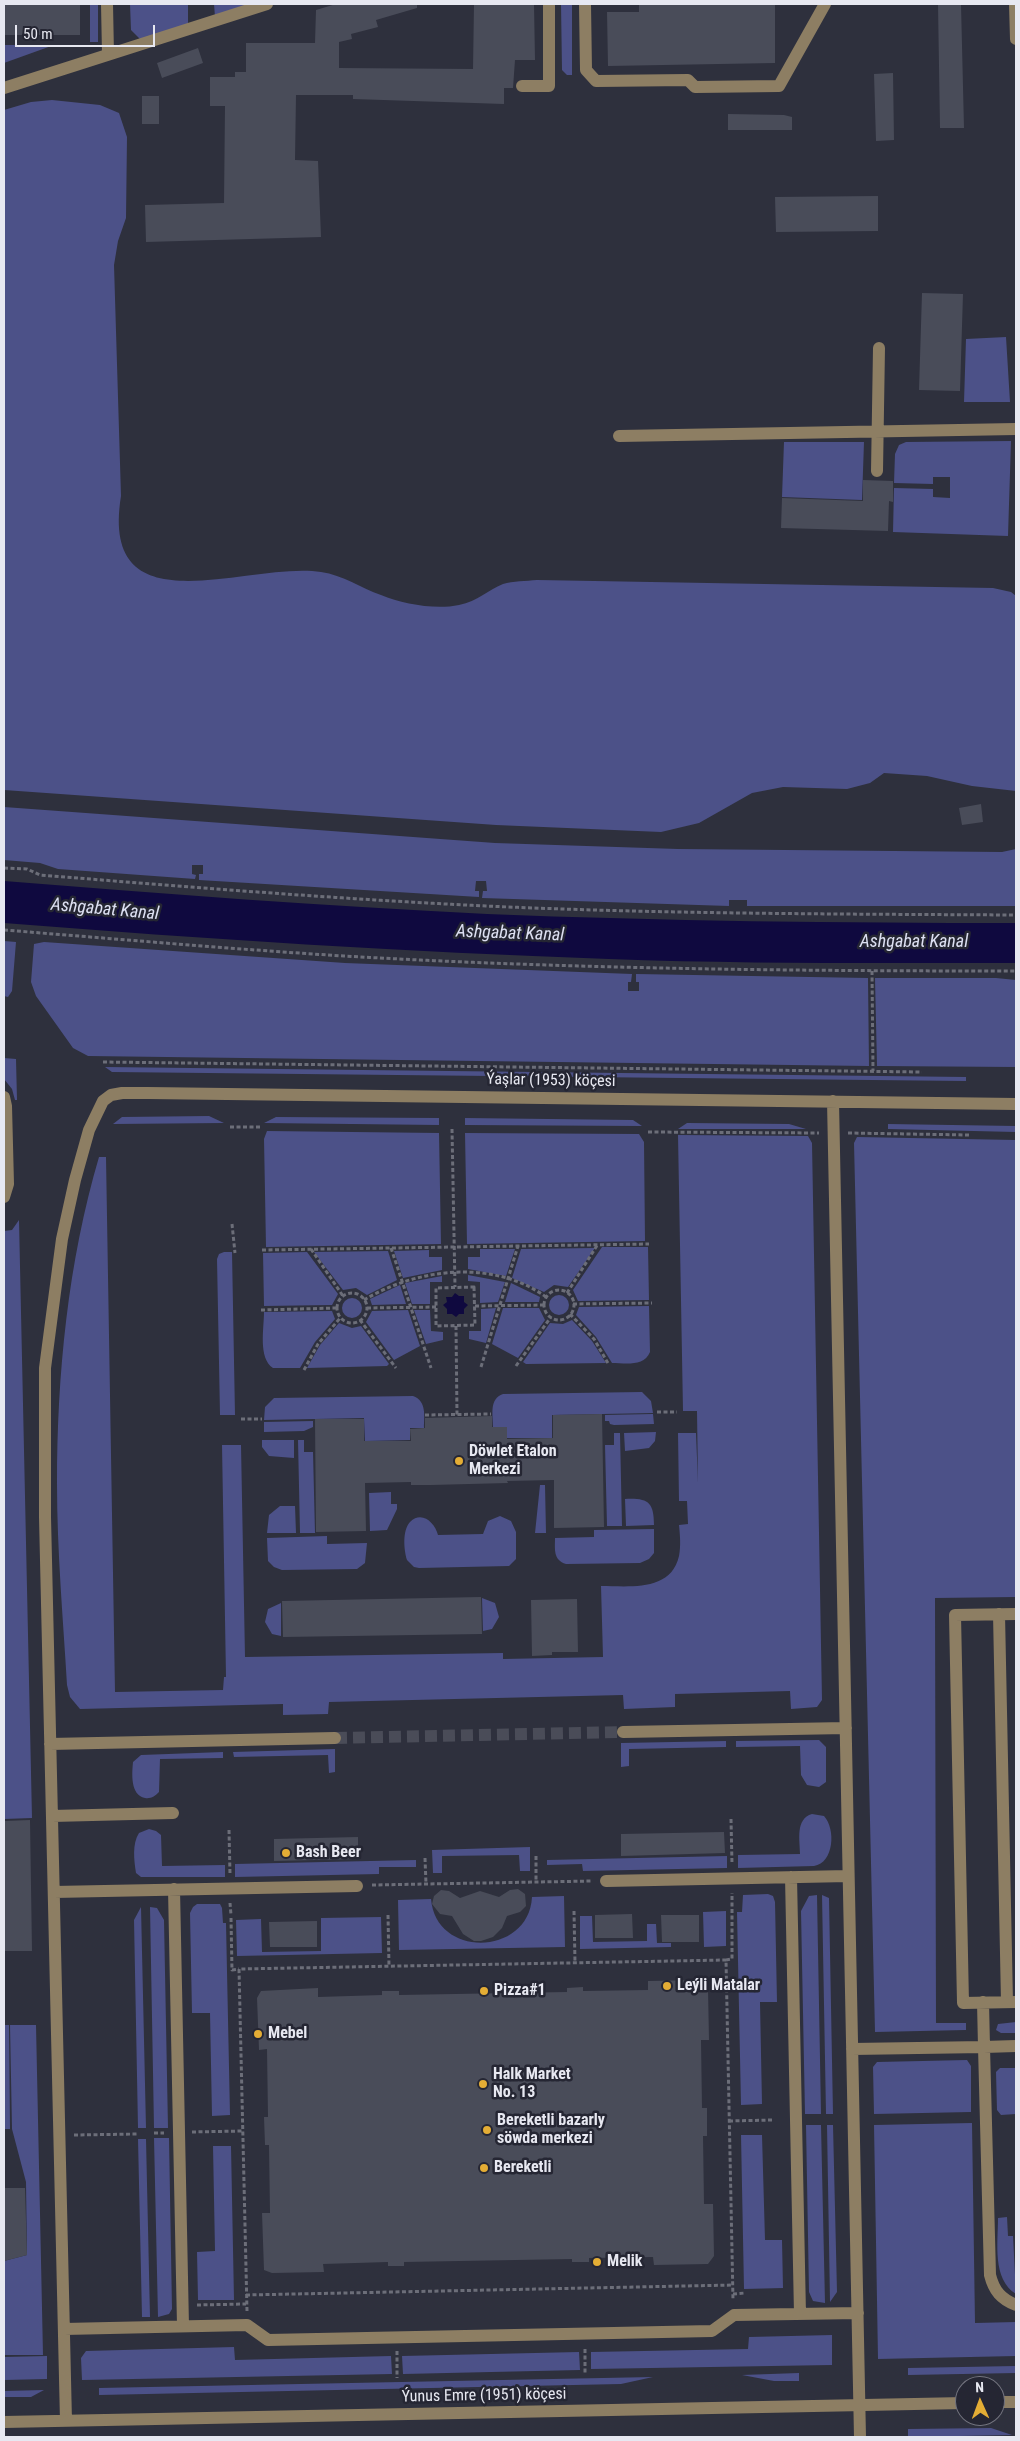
<!DOCTYPE html>
<html>
<head>
<meta charset="utf-8">
<style>
	body { margin:0 }
	#map { position:relative; width:1020px; height:2441px; overflow:hidden; background:#2e303d; font-family:"Roboto Condensed",sans-serif }
	canvas { display:block }
	.frame { position:absolute; inset:0; border:5px solid #e7e8f1; pointer-events:none }
	.north { position:absolute; left:955px; top:2376px; width:50px; height:50px; box-sizing:border-box; background:#252633; border:1px solid #73747f; border-radius:50%; rotate:358deg; font-size:14px; font-weight:700; line-height:20px; text-align:center; color:#e7e8f1 }
	.north::after { content:''; display:block; margin:auto; width:18px; height:22px; background:#e4ad35; clip-path:polygon(50% 0,100% 100%,50% 72%,0 100%) }
	.scale { position:absolute; left:15px; top:25px; width:140px; height:22px; box-sizing:border-box; border:2px solid #e7e8f1; border-top:0; padding-left:6px; font-size:15px; line-height:18px; white-space:nowrap; color:#e7e8f1; -webkit-text-stroke:4px #252633; paint-order:stroke }
</style>
</head>
<body>
<div id="map">
<canvas width="1020" height="2441"></canvas>
<div class="frame"></div>
<div class="north">N</div>
<div class="scale">50 m</div>
</div>
<script>
const c = document.querySelector('canvas').getContext('2d');
c.lineJoin = 'round';
function paint(path, color) {
  c.fillStyle = color;
  c.fill(path, 'evenodd');
}
function stroke(path, color, width, dash) {
  c.strokeStyle = color;
  c.lineWidth = width;
  c.lineCap = dash ? 'butt' : 'round';
  c.setLineDash(dash || []);
  c.stroke(path);
}
function label(font, color, halo, rows, align = 'center') {
  c.font = font + ' "Roboto Condensed",sans-serif';
  c.lineWidth = 5;
  c.setLineDash([]);
  c.textBaseline = 'middle';
  c.strokeStyle = halo;
  c.fillStyle = color;
  for (const [text, x, y, turn = 0] of rows) {
    c.save();
    c.translate(x, y);
    c.rotate((+turn || 0) * Math.PI / 180);
    c.textAlign = isNaN(turn) ? turn : align;
    if (halo) c.strokeText(text, 0, 0);
    c.fillText(text, 0, 0);
    c.restore();
  }
}
paint(new Path2D(`
	M90,4h8v38h-8z
	M130,4h58v21l-47,15 -10,-10z
	M214,4h44l-43,13z
	M561,4h11v71h-5l-5,-5z
	M4,45h50l-50,18z
	M52,100l48,5 19,8 8,24 -1,81 -8,23 -4,24 7,231c-22,136 127,65 200,76 22,3 40,16 60,23 22,9 54,15 78,10 19,-4 29,-15 44,-21 10,-3 23,-3 34,-4l456,8 18,4 5,4v195l-44,-5 -45,-10 -43,-3 -14,10 -23,6 -64,-2 -31,6 -53,30 -38,9 -165,-7 -492,-35v-680l27,-8z
	M1006,337l4,65h-46l2,-63z
	M1011,441l-3,95 -115,-4 1,-44 39,1v8l17,1v-21h-17v7l-39,-1 1,-29 4,-9 7,-3z
	M784,442h80l-2,58 -80,-3z
	M4,807l491,36 183,6 324,3 14,-3v57h-269v-6h-18v6l-247,-8 1,-7h4l-1,-10h-10l-1,10h4v6l-280,-17v-6h4v-9h-11v9l4,1 -1,4 -137,-10 -18,-6 -36,-3z
	M4,941l12,1 -4,49 -4,6 -4,-1z
	M44,942l301,21 287,11 -1,8h-3v9h11v-9h-3v-8l232,4 1,88 -781,-10 -15,-8 -37,-52 -5,-14 3,-38z
	M875,978h121l20,2v87l-139,-1z
	M4,1058l12,1 1,41h-2l-3,-11 -8,-10z
	M105,1067l861,10v4l-854,-9z
	M209,1116l15,7 -111,1 9,-7z
	M276,1117l163,1v7l-175,-2z
	M465,1118l168,2 9,6 -177,-1z
	M687,1123l102,1 17,5h-128z
	M888,1124l128,2v6l-128,-3z
	M267,1131l172,2 2,111 -175,3 -2,-108z
	M465,1133l174,1 5,8 1,99 -178,3z
	M678,1135l130,1 4,7 10,557 -5,7 -26,2 -1,-18 -115,3v13l-51,2 -1,-14 -294,7 -1,12 -45,1v-11l-203,5 -10,-12 -3,-12c-4,-67 -10,-134 -10,-201 0,-110 11,-222 42,-327h7l9,535 108,-2 1,-13h2l-4,-232h19l4,212 258,-4v6l100,-2 -2,-71c28,0 70,6 78,-30 2,-10 1,-21 0,-31l9,-1 -1,-23h-8l-1,-68h18l2,50 -1,-72h-14z
	M857,1137l159,3v457l-81,1 1,425h30v7l-91,2 -21,-889z
	M19,1220l13,598 -28,1v-588l8,-1z
	M602,1247h46l1,53 -71,1 -5,-11z
	M595,1248l-27,39 -14,-2 -10,7 -32,-14 9,-29z
	M480,1249h35l-9,27 -38,-7v-12h12z
	M429,1250v7h13v13l-39,8 -9,-27z
	M388,1251l9,29 -30,15 -11,-7 -13,2 -29,-38z
	M224,1252h8l3,163h-15l-3,-156 2,-5z
	M307,1252l31,42 -6,11 -68,1 -1,-53z
	M468,1275l37,7 -7,20 -18,1v-21l-12,-1z
	M442,1276v6h-12v22h-18l-7,-21z
	M511,1283l29,14 -1,5h-34z
	M400,1285l6,19 -34,1 -2,-6z
	M549 1305a10 10 0 1 1 20 0a10 10 0 1 1-20 0Z
	M342 1308a10 10 0 1 1 20 0a10 10 0 1 1-20 0Z
	M649,1306l1,46c-6,15 -25,11 -38,11l-16,-26 -20,-22 3,-8z
	M496,1308l-10,35 -17,-4v-8h12v-22z
	M503,1308h36l6,12 -27,38 -26,-14z
	M408,1310l12,36 -26,14 -28,-38 6,-11z
	M414,1310h16l1,21 12,1v8l-17,4z
	M332,1311l3,8 -20,23 -15,26h-27c-15,-10 -9,-39 -9,-56z
	M572,1320l20,21 14,22 -80,1 -3,-2 27,-39 13,1z
	M339,1323l13,5 9,-2 28,38 -2,2 -80,2 13,-23z
	M642,1392l9,9 2,12 -101,2v23h-45v-11h-14c0,-13 -4,-28 10,-33z
	M413,1396c14,5 11,20 11,32h-14v12l-45,1 -1,-23 -100,2 1,-13 9,-9z
	M653,1414l1,10 -40,1 -4,-1 -1,-3h-4v-6z
	M313,1421v6l-9,4 -40,1v-10z
	M656,1432l-1,9 -6,7 -24,3 -1,-18z
	M614,1433h6l2,93h-15l-2,-81h9z
	M262,1440h32v18l-25,-2 -7,-9z
	M298,1440h6v12h9l2,81h-15z
	M540,1485h5l1,48h-11z
	M391,1492v12h6v5l-10,21 -17,1 -1,-38z
	M625,1499c23,-1 29,3 29,26l-28,1z
	M280,1506h15l1,27h-29l2,-18z
	M500,1516l11,5 5,11v27l-7,7 -90,2 -5,-1 -7,-7c-3,-10 -5,-29 3,-38 12,-12 25,1 28,13l45,-1 5,-13z
	M654,1529v24l-5,6 -9,4 -74,1c-13,-4 -11,-15 -11,-26l39,-1v-7z
	M327,1536v8l40,-1 -2,20 -8,6 -75,1 -8,-3 -6,-6 -1,-23z
	M482,1598l13,5 4,14 -7,12 -9,2z
	M281,1603v33l-9,-2 -7,-12 3,-13z
	M819,1740l7,7v35l-7,5 -12,-2 -6,-10 -1,-29 -64,1v-6z
	M726,1741v6l-97,2v17l-8,1v-24z
	M335,1749v23l-6,1 -1,-18 -94,2 -1,-5z
	M223,1752v6l-63,1 -1,33c-4,4 -8,7 -14,6 -15,-3 -13,-25 -12,-36l8,-7z
	M812,1814l12,2c12,13 10,47 -10,50l-76,2v-13l62,-1c0,-14 -5,-35 12,-40z
	M149,1829l7,2 5,4 1,31 63,-1v12h-84l-5,-4c-2,-13 -4,-29 3,-40z
	M530,1847v24h-10l-1,-16 -77,1v17h-9l-1,-23z
	M727,1856v12l-144,3 -1,-7 -35,1v-5z
	M416,1860v7h-37v7l-144,3v-13z
	M768,1894l5,2 2,6 2,100h-17l2,102 -21,1 -4,-193h5l1,-17z
	M817,1895l4,219h-16l-4,-203 8,-15z
	M822,1895l7,3 4,216h-7z
	M564,1896l1,51 -166,3 -1,-50 33,-1c5,60 98,57 101,-2z
	M197,1904h23l2,4 1,15h3l4,192 -18,1 -2,-103h-18l-2,-100 3,-6z
	M141,1907l5,221h-8l-4,-208z
	M150,1907l7,1 7,12 4,208h-14z
	M726,1911v35l-22,1 -1,-35z
	M580,1916h12l1,26 54,-1v-17h9l1,19h14v4l-91,2z
	M381,1917l1,36 -145,3 -1,-36 25,-1 1,33 59,-1v-33z
	M1016,2022v11h-15l-5,-3 2,-6z
	M4,2025h5l1,104h-6z
	M10,2025h26l7,330h-39v-94l23,-6 -1,-73 -14,-53z
	M967,2060l4,6v46l-97,2 -1,-47 4,-5z
	M1000,2068h16v46l-15,1 -4,-5 -1,-38z
	M972,2123l3,200 41,-1v34l-138,3 -4,-234z
	M806,2125h15l4,178 -12,-2 -4,-9z
	M827,2125h6l4,167 -7,10z
	M741,2135h21l3,105h17l1,48 -39,1z
	M154,2138h15l3,171 -3,5 -11,3z
	M138,2139h8l4,178h-8z
	M213,2146h18l3,154h-36l-1,-48 18,-1z
	M1007,2217l1,19h5l3,58c-24,-15 -18,-51 -18,-76z
	M832,2335v30l-241,4v-17l157,-3 1,-12z
	M234,2347l1,13 156,-4 1,18 -310,6 -1,-22 5,-7z
	M579,2352l1,18 -177,4 -1,-18z
	M47,2356v23l-43,1v-23z
	M1016,2366v7l-108,2v-7z
	M799,2373v8h-25l-32,-6z
	M653,2377l-32,7 -522,11v-7z
	M44,2390l-13,7h-27v-6z
	M991,2428l21,7 -104,2v-8z`), '#4c5188');
paint(new Path2D(`
	M4,881c161,13 321,25 483,33 176,7 353,9 529,9v40c-136,0 -272,1 -407,-4 -202,-7 -404,-20 -605,-36z
	M455,1293l4,3h5v6l4,3 -4,4v5h-5l-3,3 -4,-3h-5v-5l-4,-4 4,-3 -1,-5h6z`), '#0f093f');
paint(new Path2D(`
	M4,4h76v31h-76z
	M336,4h81v4l-41,12 2,7 -27,7 1,5 -13,3v26l134,1 1,-65h60l1,56h-20l-2,28h-9v16l-151,-5v-4h-57l-1,65 23,1 3,76 -175,5 -1,-37 79,-2 1,-97h-15v-29h25v-5h11v-29h69l1,-33z
	M639,4h136v59l-167,3 -1,-54h32z
	M938,4h23l3,124h-24z
	M198,48l5,15 -41,15 -5,-15z
	M893,73l1,67 -18,1 -2,-67z
	M142,96h17v28h-17z
	M728,114l56,1 8,2v13h-64z
	M878,196v35l-102,1 -1,-35z
	M922,293l41,1 -3,97 -41,-1z
	M863,480l30,1v21l-4,-1 -1,30 -107,-3 1,-30 81,3z
	M981,804l2,18 -21,3 -3,-17z
	M602,1414l2,113 -50,1v-48l-47,1 1,2 -77,2h-20v-3l-46,1 1,48 -50,1 -1,-113h49v22h47l-1,-12 15,-1v-10l67,-2v11h15v12l46,-1v-23z
	M481,1597l1,37 -199,3 -1,-36z
	M577,1599l1,53h-26v3l-20,1 -1,-56z
	M30,1820l2,131h-28v-130z
	M724,1832l1,21 -104,3v-22z
	M358,1837v22l-84,2v-22z
	M518,1889l7,5 1,12 -6,6 -13,4 -5,12 -9,9 -12,4h-7l-11,-7 -11,-18 -12,-2 -8,-10 2,-8 7,-6 8,1 11,7 20,-7 19,6 11,-7z
	M632,1914l1,24h-38v-23z
	M661,1915h38v27h-37z
	M317,1921v26h-47l-1,-25z
	M700,1980l5,2 3,6 1,52h-8l1,68h5v28h-4l1,68h9l1,52 -6,8 -54,1 -1,-8 -64,1v4h-17v-3l-168,3v4h-16v-4l-65,2 1,8 -52,1 -8,-3 -2,-57h8l-1,-68h-4l-1,-28h4l-1,-68 -8,1 -2,-52 4,-7 57,-3v9l64,-2v-4h17v4l168,-3v-4l16,-1v4l65,-1v-9z
	M4,2188h21l2,67 -23,6z`), '#494c59');
stroke(new Path2D(`
	M335,1738l288,-6`), '#4a4c58', 12, [12, 6]);
stroke(new Path2D(`
	M4,868l23,1 13,6c148,12 297,24 446,31 176,8 353,8 530,9
	M4,930c113,9 227,19 340,26 224,13 448,15 672,15
	M872,971l1,100
	M103,1062l819,10
	M230,1127h31
	M452,1129l3,158
	M648,1132l171,1
	M848,1133l121,2
	M232,1224l3,29
	M391,1248l40,120
	M311,1249l32,47
	M262,1250l387,-6
	M474,1287l1,38 -39,1v-38z
	M544 1305a15 15 0 1 1 30 0a15 15 0 1 1-30 0Z
	M567,1293l31,-49
	M337 1308a15 15 0 1 1 30 0a15 15 0 1 1-30 0Z
	M364,1300c53,-32 130,-41 182,-3
	M573,1304l79,-1
	M475,1306l69,-1
	M367,1308l69,-1
	M261,1310l76,-2
	M570,1314l24,25 15,26
	M360,1320l36,48
	M456,1326l1,89
	M516,1366l35,-49
	M481,1367l37,-121
	M304,1370l14,-26 23,-27
	M657,1412h20
	M425,1415l66,-1
	M241,1419h21
	M731,1819l1,45
	M229,1830l1,44
	M536,1856v26
	M425,1858l1,26
	M372,1885l221,-4
	M230,1903l1,12
	M574,1911l1,52
	M388,1915l1,51
	M231,1918l1,52 7,-1
	M726,1960l6,-1v-66
	M729,2121l44,-1
	M192,2132l51,-1
	M154,2133h10
	M74,2135l64,-1
	M733,2294l12,-1
	M246,2295l487,-10
	M197,2305l49,-1
	M247,2311l-8,-342 487,-9 7,340
	M585,2349v25
	M397,2351v27`), '#6c6e79', 3, [4, 2.5]);
stroke(new Path2D(`
	M107,4l1,50
	M585,4l1,66 10,11 92,-1 7,7 84,-1 46,-82
	M1015,4l1,35
	M522,86h27v-82
	M4,88l263,-84
	M619,436l397,-7
	M877,471l2,-123
	M4,1097l2,9 2,78 -4,13
	M833,1101l27,1336
	M999,1614l8,388
	M1016,1614l-61,1 8,388 53,-1
	M623,1732l223,-4
	M50,1744l285,-6
	M52,1816l121,-3
	M791,1877l9,437
	M606,1881l242,-5
	M174,1889l9,437
	M54,1892l303,-6
	M1016,2046l-32,1 6,228c4,16 11,24 26,30
	M852,2049l132,-2 -1,-45
	M64,2329l183,-4 21,15 444,-9 22,-16 124,-2
	M995,2402h21
	M66,2421l-21,-904v-149l17,-129 13,-59 14,-50 14,-29 8,-6 11,-2h26l868,11
	M4,2422l961,-19`), '#8d7e63', 12);
for (const [x, y, r, color] of [
	[459,1461,5,"#e4ad35"],
	[286,1853,5,"#e4ad35"],
	[667,1986,5,"#e4ad35"],
	[484,1991,5,"#e4ad35"],
	[258,2034,5,"#e4ad35"],
	[483,2084,5,"#e4ad35"],
	[487,2130,5,"#e4ad35"],
	[484,2168,5,"#e4ad35"],
	[597,2262,5,"#e4ad35"]
]) {
  const dot = new Path2D();
  dot.arc(x, y, r, 0, 2 * Math.PI);
  c.fillStyle = color;
  c.fill(dot);
  stroke(dot, '#252633', 2);
}
label('16px', '#e7e8f1', '#252633', [
	["Ýaşlar (1953) köçesi",551,1081,1],
	["Ýunus Emre (1951) köçesi",484,2396,-1]
]);
label('bold 16px', '#e7e8f1', '#252633', [
	["Döwlet Etalon",469,1452],
	["Merkezi",469,1470],
	["Bash Beer",296,1853],
	["Leýli Matalar",677,1986],
	["Pizza#1",494,1991],
	["Mebel",268,2034],
	["Halk Market",493,2075],
	["No. 13",493,2093],
	["Bereketli bazarly",497,2121],
	["söwda merkezi",497,2139],
	["Bereketli",494,2168],
	["Melik",607,2262]
], 'left');
label('italic 18px', '#dde0f2', '#252633', [
	["Ashgabat Kanal",105,910,5],
	["Ashgabat Kanal",510,934,2],
	["Ashgabat Kanal",914,942]
]);
</script>
</body>
</html>
